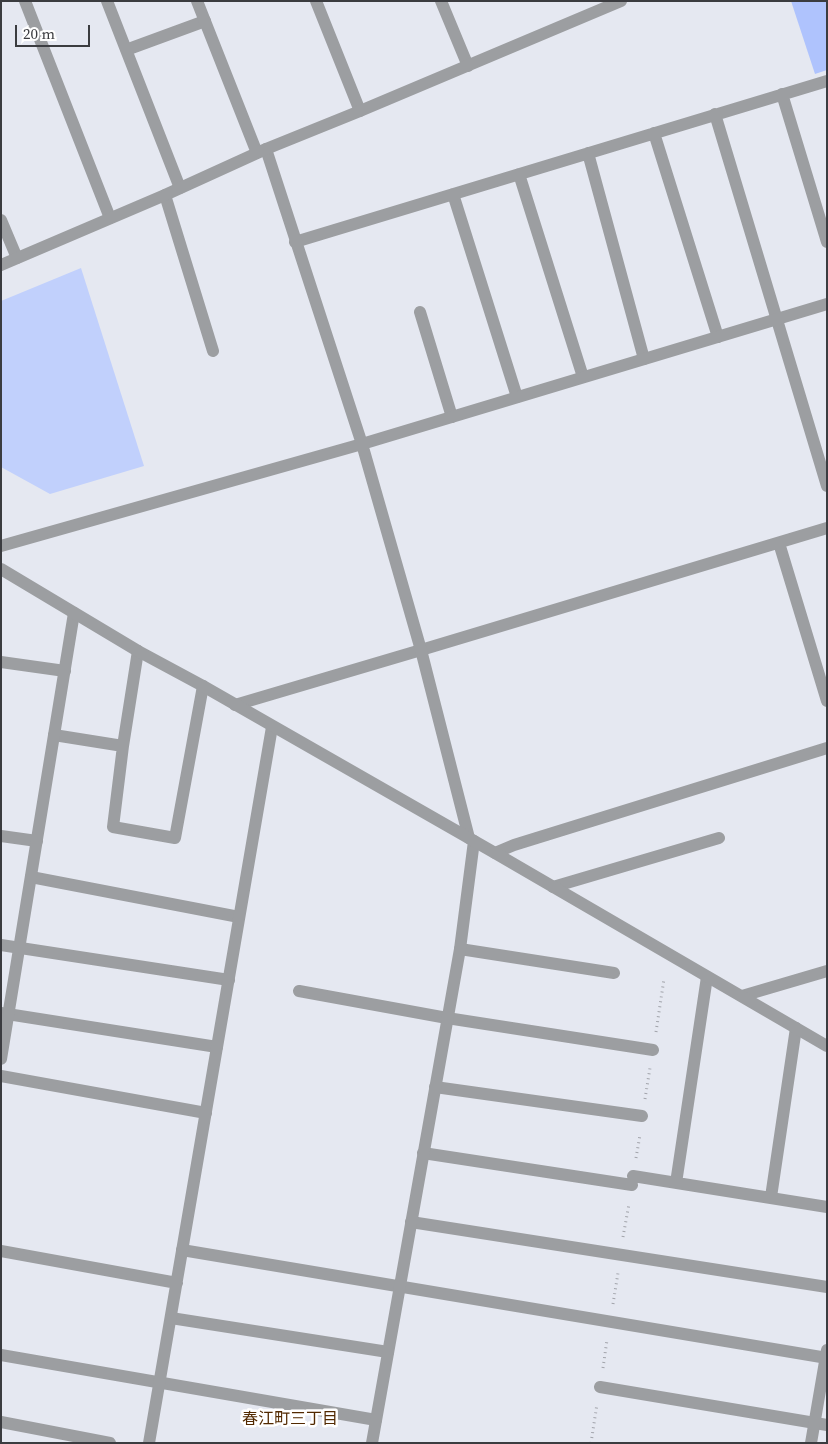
<!DOCTYPE html>
<html>
<head>
<meta charset="utf-8">
<style>
	body { margin:0 }
	#map { position:relative; width:828px; height:1444px; overflow:hidden; background:#e5e8f1; font-family:"Source Serif 4",serif }
	canvas { display:block }
	.frame { position:absolute; inset:0; border:2px solid #3b3c40; pointer-events:none }
	.scale { position:absolute; left:15px; top:25px; width:75px; height:22px; box-sizing:border-box; border:2px solid #3b3c40; border-top:0; padding-left:6px; font-size:15px; line-height:18px; white-space:nowrap; color:#3b3c40; -webkit-text-stroke:4px #fff; paint-order:stroke }
</style>
</head>
<body>
<div id="map">
<canvas width="828" height="1444"></canvas>
<div class="frame"></div>
<div class="scale">20 m</div>
</div>
<script>
const c = document.querySelector('canvas').getContext('2d');
c.lineJoin = 'round';
function paint(path, color) {
  c.fillStyle = color;
  c.fill(path, 'evenodd');
}
function stroke(path, color, width, dash) {
  c.strokeStyle = color;
  c.lineWidth = width;
  c.lineCap = dash ? 'butt' : 'round';
  c.setLineDash(dash || []);
  c.stroke(path);
}
function label(font, color, halo, rows, align = 'center') {
  c.font = font + ' "Source Serif 4","Noto Sans JP",serif';
  c.lineWidth = 5;
  c.setLineDash([]);
  c.textBaseline = 'middle';
  c.strokeStyle = halo;
  c.fillStyle = color;
  for (const [text, x, y, turn = 0] of rows) {
    c.save();
    c.translate(x, y);
    c.rotate((+turn || 0) * Math.PI / 180);
    c.textAlign = isNaN(turn) ? turn : align;
    if (halo) c.strokeText(text, 0, 0);
    c.fillText(text, 0, 0);
    c.restore();
  }
}
paint(new Path2D(`
	M81,268l63,198 -94,28 -49,-27v-166z`), '#c1d0fc');
paint(new Path2D(`
	M791,1h36v69l-12,4z`), '#afc3fd');
stroke(new Path2D(`
	M656,1032l8,-53
	M645,1099l5,-31
	M636,1158l4,-23
	M623,1237l6,-33
	M613,1304l5,-31
	M603,1368l4,-28
	M591,1443l6,-39`), '#a2a4ab', 3, [1, 4]);
stroke(new Path2D(`
	M107,1l73,187
	M441,1l27,65
	M126,50l79,-29
	M782,94l45,148
	M715,114l112,372
	M654,133l64,204
	M588,153l56,206
	M519,174l64,203
	M453,194l64,203
	M165,195l48,156
	M295,242l532,-161
	M420,312l32,105
	M779,543l48,158
	M138,651l-15,95 -10,81 62,11 28,-152
	M1,662l64,9
	M235,705l186,-55 406,-122
	M54,735l69,11
	M1,836l36,5
	M495,853l19,-8 313,-97
	M31,877l208,40
	M553,887l166,-49
	M1,945l228,35
	M460,949l154,24
	M299,991l148,27 206,32
	M742,996l85,-25
	M1,1013l216,34
	M1,1076l205,37
	M435,1087l207,29
	M423,1153l209,32
	M633,1176l194,31
	M676,1183l31,-206
	M771,1197l25,-169
	M411,1222l416,65
	M182,1250l645,108
	M171,1318l217,34
	M1,1355l375,65
	M600,1387l227,38
	M1,1422l109,21`), '#9c9ea1', 12);
stroke(new Path2D(`
	M25,1l85,217
	M316,1l44,110
	M266,149l96,295 59,206 48,188
	M1,220l16,38
	M1,546l361,-102 465,-140
	M1,1059l73,-446
	M1,1251l176,32
	M149,1443l123,-716
	M372,1443l88,-494 14,-108
	M811,1443l16,-93`), '#9c9ea1', 12);
stroke(new Path2D(`
	M197,1l60,152
	M1,265l164,-70 101,-46 94,-38 261,-110
	M1,569l137,82 65,35 292,167 332,193`), '#9c9ea1', 12);
label('16px', '#522900', '#fff', [
	["春江町三丁目",290,1420]
]);
</script>
</body>
</html>
